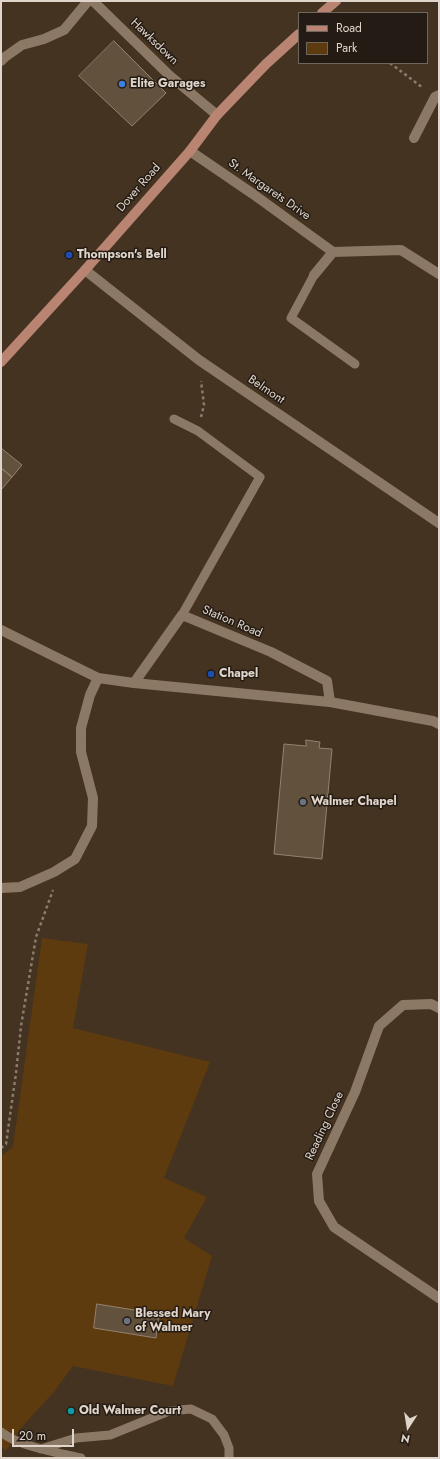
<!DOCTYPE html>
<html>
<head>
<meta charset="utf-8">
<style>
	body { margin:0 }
	#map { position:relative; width:440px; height:1459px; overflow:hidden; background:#443321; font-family:Jost,sans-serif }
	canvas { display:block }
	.frame { position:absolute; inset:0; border:2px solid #e0d5ca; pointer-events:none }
	.legend { position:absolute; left:298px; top:12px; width:130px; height:52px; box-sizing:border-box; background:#241c14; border:1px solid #6f665d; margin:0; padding:5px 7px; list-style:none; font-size:12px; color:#e0d5ca }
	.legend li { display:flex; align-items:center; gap:8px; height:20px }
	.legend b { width:20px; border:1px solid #6f665d }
	.north { position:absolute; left:388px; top:1407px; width:40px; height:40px; -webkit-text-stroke:3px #241c14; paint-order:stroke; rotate:192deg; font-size:11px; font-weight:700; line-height:16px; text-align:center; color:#e0d5ca }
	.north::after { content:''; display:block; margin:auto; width:14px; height:18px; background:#e0d5ca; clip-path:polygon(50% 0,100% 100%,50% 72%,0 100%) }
	.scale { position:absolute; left:12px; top:1429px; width:62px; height:18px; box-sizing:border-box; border:2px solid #e0d5ca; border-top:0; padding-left:5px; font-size:12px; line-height:14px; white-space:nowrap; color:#e0d5ca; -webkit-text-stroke:3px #241c14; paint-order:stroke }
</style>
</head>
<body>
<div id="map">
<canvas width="440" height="1459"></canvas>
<div class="frame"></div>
<ul class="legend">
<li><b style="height:5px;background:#b98472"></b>Road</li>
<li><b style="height:11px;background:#5e3a0f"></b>Park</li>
</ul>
<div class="north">N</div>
<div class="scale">20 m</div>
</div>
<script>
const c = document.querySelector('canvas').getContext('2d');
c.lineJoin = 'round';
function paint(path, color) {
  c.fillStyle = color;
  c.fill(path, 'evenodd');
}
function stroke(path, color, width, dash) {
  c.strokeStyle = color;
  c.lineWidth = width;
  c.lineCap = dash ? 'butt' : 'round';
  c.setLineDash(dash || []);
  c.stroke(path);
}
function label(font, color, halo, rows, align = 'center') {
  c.font = font + ' Jost,sans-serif';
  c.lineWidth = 3;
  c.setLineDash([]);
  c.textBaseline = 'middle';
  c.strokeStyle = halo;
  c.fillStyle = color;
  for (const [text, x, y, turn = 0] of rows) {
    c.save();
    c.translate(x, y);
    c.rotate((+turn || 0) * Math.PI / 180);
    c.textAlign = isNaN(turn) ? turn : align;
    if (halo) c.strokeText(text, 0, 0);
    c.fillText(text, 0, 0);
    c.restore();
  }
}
paint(new Path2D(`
	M42,938l46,6 -15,84 137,34 -46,116 43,19 -23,41 28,18 -39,130 -100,-20 -19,26 -34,37 -14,22 -5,-5v-290l12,-9z`), '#5e3a0f');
const building = new Path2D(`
	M114,41l52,52 -34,33 -53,-50z
	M1,448l21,17 -10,12 -11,-9z
	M1,468l11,9 -11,13z
	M306,740l14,2 -1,6 13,1 -10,110 -48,-5 10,-110 22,2z
	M97,1304l62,10 -3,24 -62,-10z`);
paint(building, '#61513d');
stroke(building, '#94826d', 1);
stroke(new Path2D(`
	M390,63l33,25
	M201,417l3,-12 -3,-24
	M1,1148l5,-4 10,-71 5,-47 15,-89 17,-47`), '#8b7c6d', 2.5, [3, 3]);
stroke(new Path2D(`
	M314,275l-23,43 64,46
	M174,419l24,12 62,46 -78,138
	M1,1432c17,14 58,21 80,26
	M41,1449l35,-11 34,-3 59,-24 22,-2 21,10 12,16 5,13v10`), '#8c7965', 9);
stroke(new Path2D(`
	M93,1l76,74 48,40
	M1,61l4,-4 17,-12 22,-6 20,-9 24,-29
	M414,138l21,-41 4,-2
	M190,151l63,43 80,58 68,-2 38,24
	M85,270l114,90 240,163
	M314,275l19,-23
	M134,683l48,-68 89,37 56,29 3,21
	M1,888l19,-1 34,-15 21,-13 17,-33 1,-28 -12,-46v-24l9,-33 8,-17
	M439,1008l-8,-4 -28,1 -24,21 -24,66 -38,82 2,27 15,26 105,71`), '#8c7965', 10);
stroke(new Path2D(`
	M1,630l97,48 36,5 196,19 103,19 6,3`), '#8c7965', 10);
stroke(new Path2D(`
	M322,13l14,-12
	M1,362l84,-92 105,-119 27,-36 49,-51 33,-30`), '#b98472', 10);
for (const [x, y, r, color] of [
	[122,84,4,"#3f7fe0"],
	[69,255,4,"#1a4fb4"],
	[211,674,4,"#1a4fb4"],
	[303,802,4,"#6b7280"],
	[127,1321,4,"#6b7280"],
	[71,1411,4,"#0f9aa8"]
]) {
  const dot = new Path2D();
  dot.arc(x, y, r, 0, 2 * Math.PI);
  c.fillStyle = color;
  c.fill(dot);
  stroke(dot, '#241c14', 1.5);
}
label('12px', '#e0d5ca', '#241c14', [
	["Hawksdown",154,42,44],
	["Dover Road",139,188,-49],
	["St. Margarets Drive",269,190,35],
	["Belmont",266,390,34],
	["Station Road",232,622,23],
	["Reading Close",325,1126,-65]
]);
label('bold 12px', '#e0d5ca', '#241c14', [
	["Elite Garages",130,84],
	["Thompson's Bell",77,255],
	["Chapel",219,674],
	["Walmer Chapel",311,802],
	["Blessed Mary",135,1314],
	["of Walmer",135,1328],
	["Old Walmer Court",79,1411]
], 'left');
</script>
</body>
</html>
